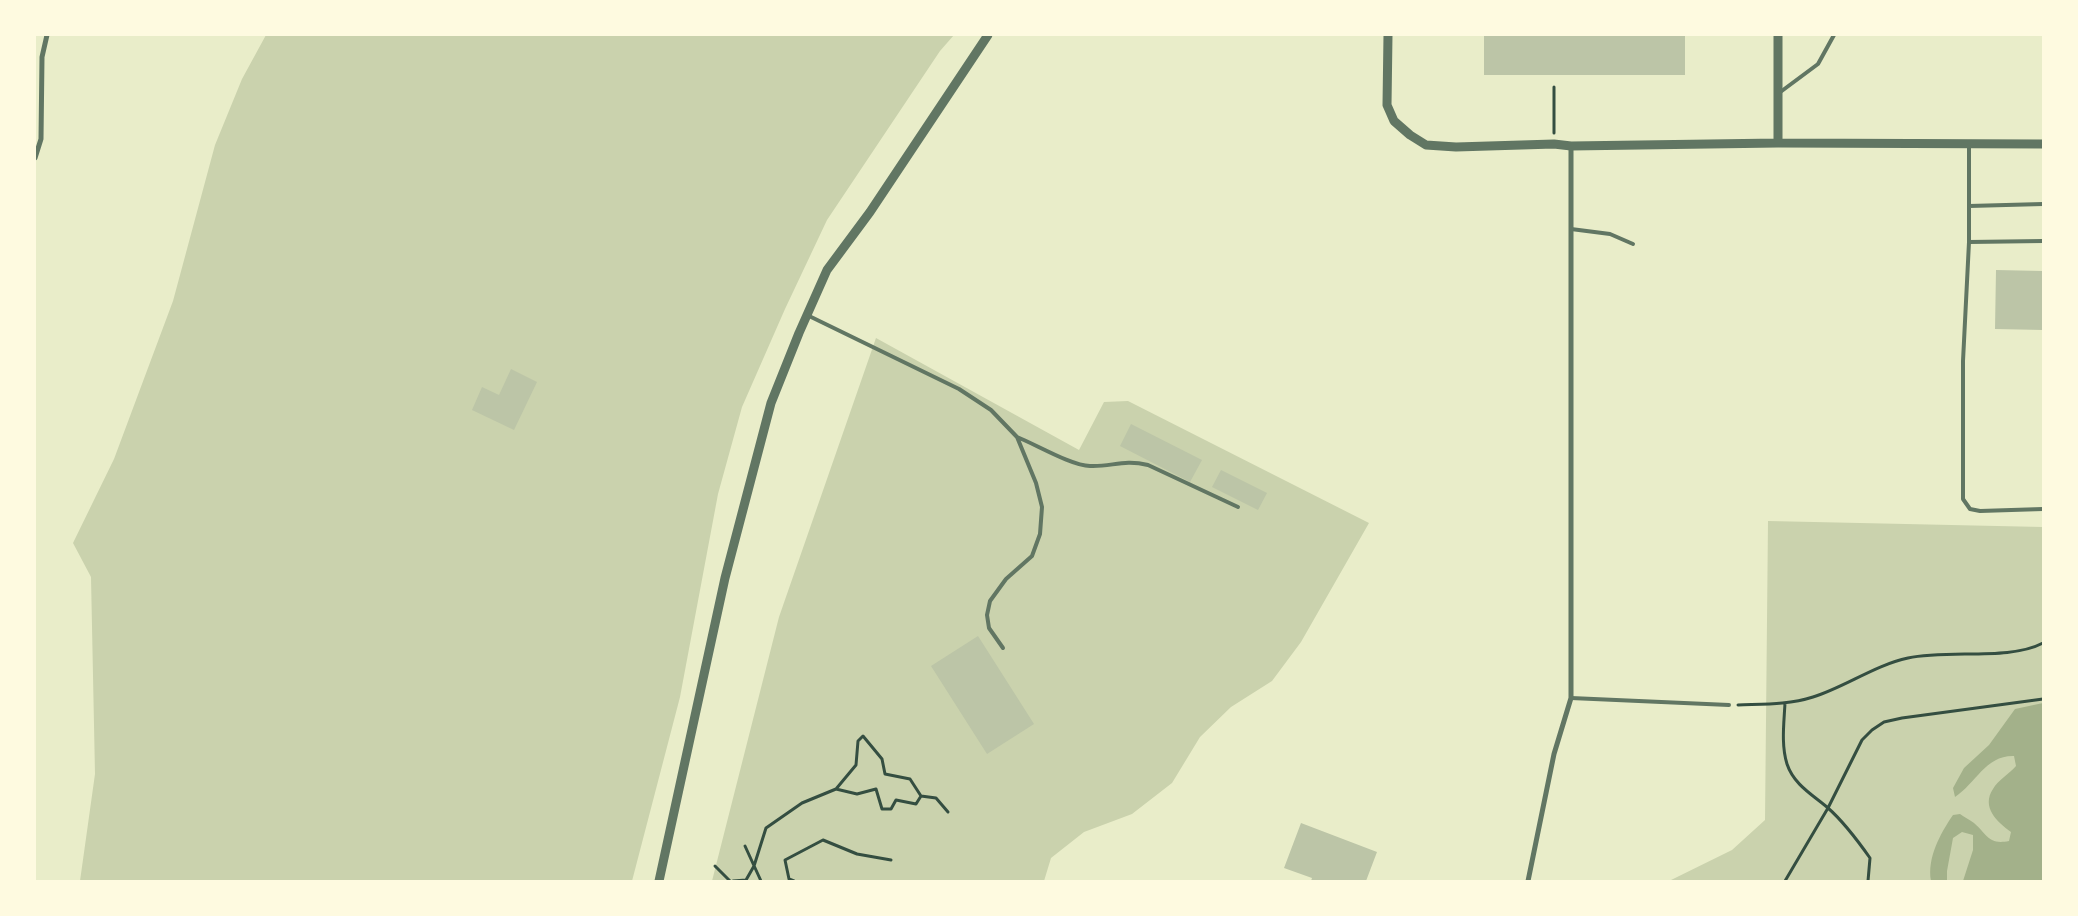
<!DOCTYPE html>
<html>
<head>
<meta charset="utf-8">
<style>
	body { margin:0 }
	#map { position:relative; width:2078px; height:916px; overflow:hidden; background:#e9edc9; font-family:"PT Sans",sans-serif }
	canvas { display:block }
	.frame { position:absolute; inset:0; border:36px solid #fefae0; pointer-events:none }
</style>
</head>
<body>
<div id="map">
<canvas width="2078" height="916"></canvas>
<div class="frame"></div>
</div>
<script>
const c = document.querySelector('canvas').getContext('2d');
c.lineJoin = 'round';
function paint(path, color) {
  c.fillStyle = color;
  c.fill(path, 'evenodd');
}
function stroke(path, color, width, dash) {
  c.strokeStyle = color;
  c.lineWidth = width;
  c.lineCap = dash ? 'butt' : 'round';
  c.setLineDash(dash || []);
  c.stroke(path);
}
paint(new Path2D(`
	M266,35h688l-14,16 -113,169 -42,89 -43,98 -24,87 -38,203 -48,184h-552l15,-107 -4,-197 -18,-34 41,-84 59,-158 42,-156 27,-66z
	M876,338l203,112 25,-48 24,-1 241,122 -68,119 -29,39 -41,26 -31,30 -28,46 -40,31 -48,18 -33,26 -7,23h-332l67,-264z
	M1768,521l275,6v354h-374l63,-31 33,-30z`), '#cad2ad');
paint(new Path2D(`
	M2043,703v178h-80l10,-31v-15l-11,-3 -9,6 -6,33v10h-16c-4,-23 9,-47 22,-66l7,-1c4,3 10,6 14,9 14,12 14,22 35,18l2,-9c-14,-10 -30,-25 -18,-43 5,-9 16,-15 23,-23l-2,-10c-28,-1 -38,27 -59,41l-2,-9 11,-20 25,-23 26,-36z`), '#a3b18a');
paint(new Path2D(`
	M1484,35h201v40h-201z
	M1996,270l47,1v59l-48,-1z
	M511,369l26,13 -23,48 -42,-20 10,-23 17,8z
	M1131,424l71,36 -12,22 -70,-36z
	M1221,470l46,23 -9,17 -46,-23z
	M978,636l56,88 -47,30 -56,-88z
	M1301,823l76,29 -11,29h-55l1,-3 -28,-10z`), '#bcc5a7');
stroke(new Path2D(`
	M1554,87v46
	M1785,703c-1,20 -4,42 2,61 7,21 26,31 41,44 16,14 30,33 42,50l-2,23
	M1738,705c25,-1 50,0 75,-8 32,-10 62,-32 95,-39 40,-9 101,3 135,-15
	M921,796l-5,8 -20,-4 -5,9h-9l-6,-20 -19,5 -21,-5 20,-24 2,-24 5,-5 19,23 3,15 25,5 11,17 15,2 12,14
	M745,846l16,35
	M715,866l15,15
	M733,881l13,-1 8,-14 12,-38 36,-25 34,-14
	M794,881l-5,-2 -4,-19 38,-20 34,14 34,6
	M1785,881l43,-73 34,-68 10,-10 12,-8 18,-4 141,-19`), '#344e41', 3);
stroke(new Path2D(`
	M1779,93l39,-29 16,-29
	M1969,144v98l-6,119v138l7,10 10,2 63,-2
	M1969,206l74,-2
	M1571,229l39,5 23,10
	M1969,242l74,-1
	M807,315l152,74 32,21 26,27 19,46 6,24 -2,27 -8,22 -26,23 -16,22 -3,14 2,13 14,20
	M1017,437c18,7 55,29 73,29 22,1 33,-7 58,-1l90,42
	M1571,698l158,7`), '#617663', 4);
stroke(new Path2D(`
	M35,158l6,-19 1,-82 5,-22
	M1528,881l26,-127 17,-56v-552`), '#617663', 5);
stroke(new Path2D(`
	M1388,35l-1,70 7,16 16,14 16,10 30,2 98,-3 17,2 207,-3 265,1
	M1778,143v-108
	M659,881l66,-303 46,-175 28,-70 28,-63 43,-58 118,-177`), '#617663', 9);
</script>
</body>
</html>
